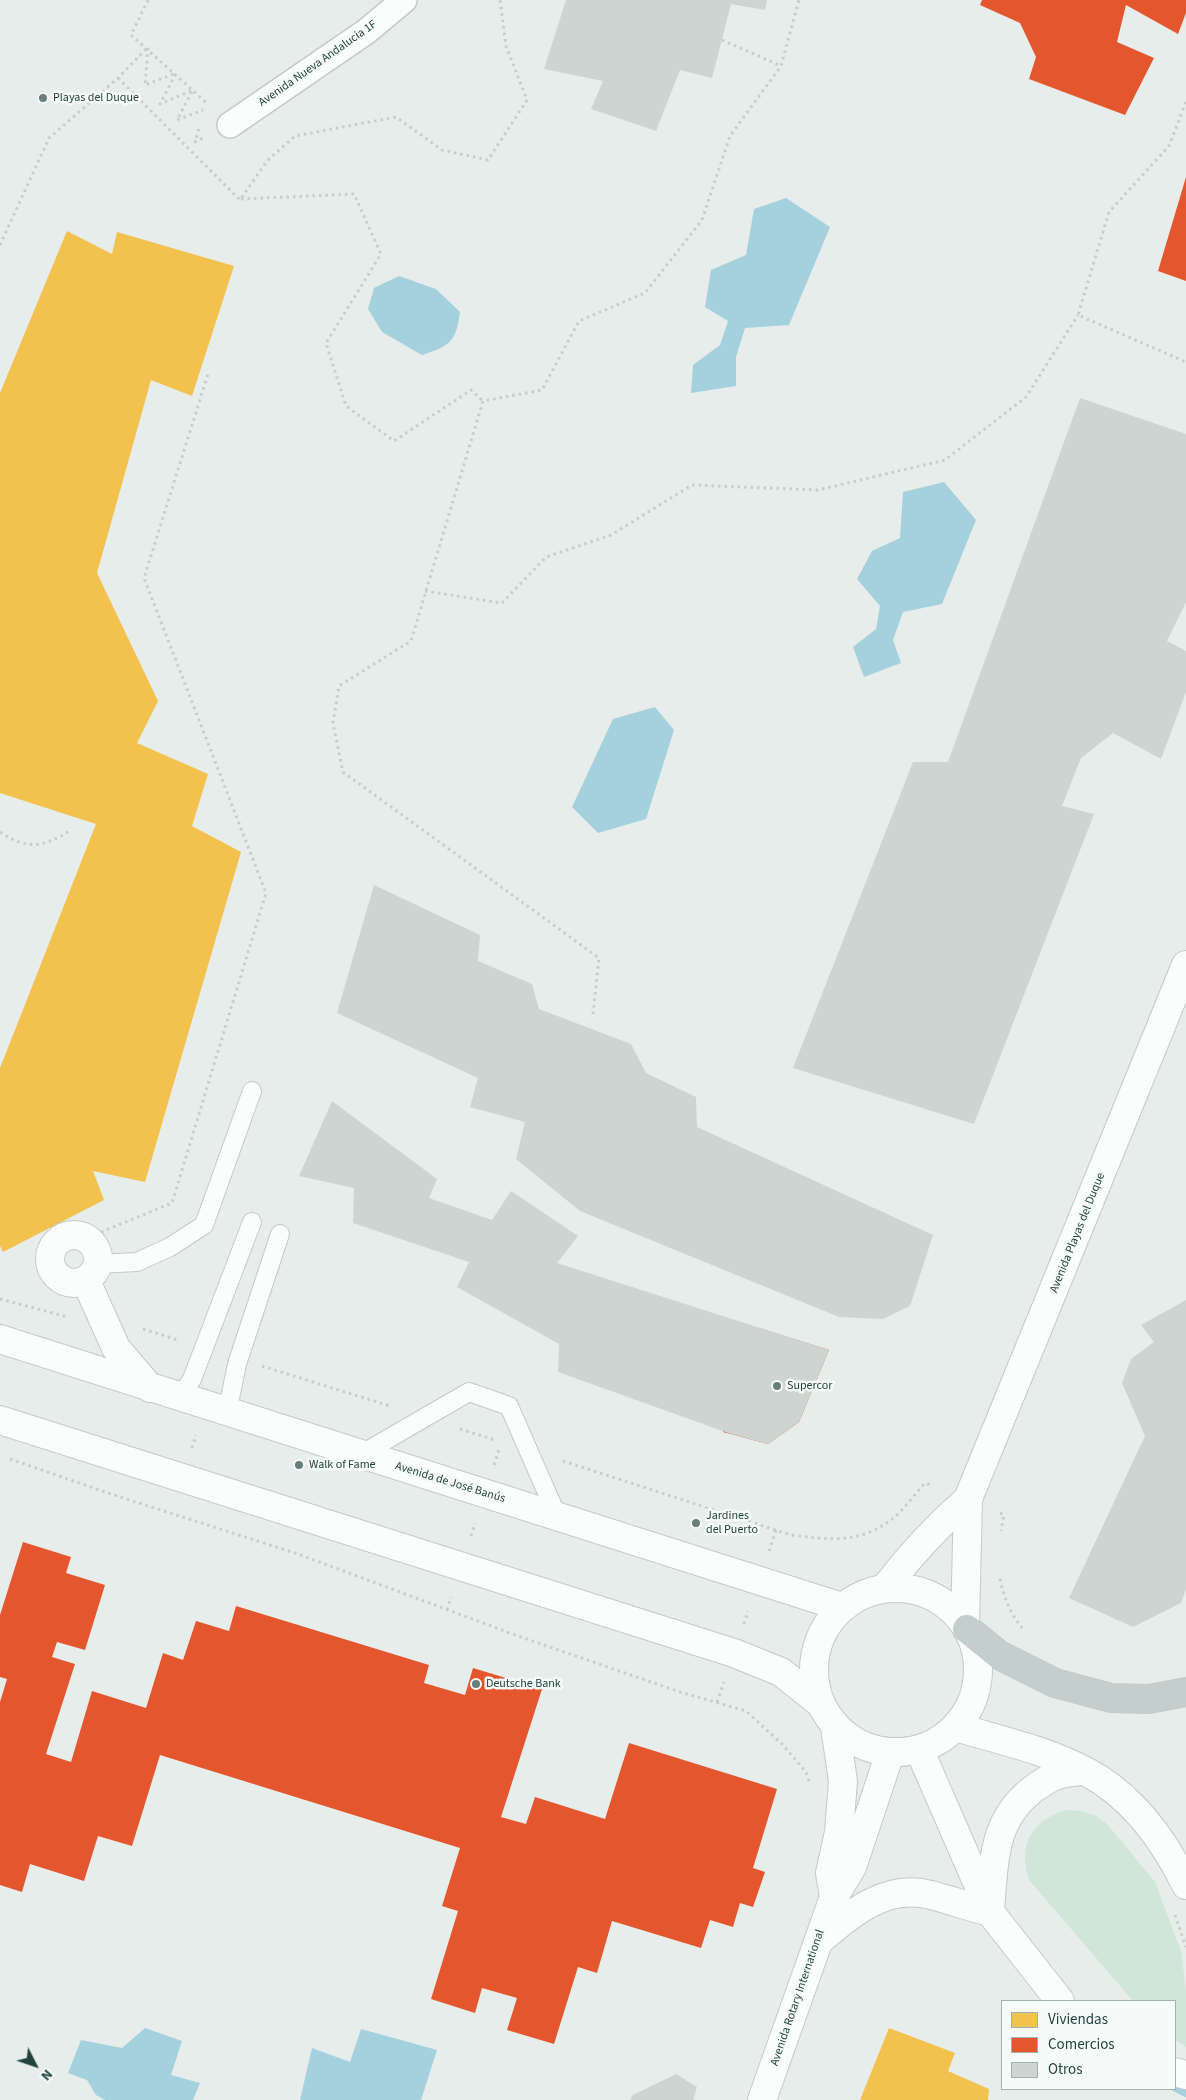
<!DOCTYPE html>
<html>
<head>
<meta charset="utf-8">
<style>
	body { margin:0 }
	#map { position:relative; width:1186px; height:2100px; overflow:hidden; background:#e7edea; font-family:"Source Sans 3",sans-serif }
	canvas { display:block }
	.legend { position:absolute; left:1001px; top:2000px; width:175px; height:90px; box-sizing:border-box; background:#f6fbf9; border:1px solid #a1b1ae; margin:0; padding:6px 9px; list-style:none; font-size:15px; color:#22433d }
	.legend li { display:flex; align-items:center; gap:10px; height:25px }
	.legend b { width:25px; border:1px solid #a1b1ae }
	.north { position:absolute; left:10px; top:2040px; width:50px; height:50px; -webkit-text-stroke:4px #f6fbf9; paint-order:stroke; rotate:131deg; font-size:14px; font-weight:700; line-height:20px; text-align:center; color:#22433d }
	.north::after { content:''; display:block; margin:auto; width:18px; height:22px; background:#22433d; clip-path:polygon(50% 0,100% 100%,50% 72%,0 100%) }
</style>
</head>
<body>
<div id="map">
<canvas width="1186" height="2100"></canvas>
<ul class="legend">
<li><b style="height:14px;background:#f2c14e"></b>Viviendas</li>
<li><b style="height:14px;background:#e4572e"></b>Comercios</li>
<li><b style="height:14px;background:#ced4d2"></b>Otros</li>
</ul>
<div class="north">N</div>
</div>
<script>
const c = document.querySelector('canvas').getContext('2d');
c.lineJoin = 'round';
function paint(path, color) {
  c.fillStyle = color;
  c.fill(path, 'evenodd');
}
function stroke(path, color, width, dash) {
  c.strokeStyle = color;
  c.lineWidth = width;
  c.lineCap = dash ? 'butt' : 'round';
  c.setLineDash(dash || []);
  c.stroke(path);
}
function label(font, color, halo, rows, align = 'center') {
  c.font = font + ' "Source Sans 3",sans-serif';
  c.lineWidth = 5;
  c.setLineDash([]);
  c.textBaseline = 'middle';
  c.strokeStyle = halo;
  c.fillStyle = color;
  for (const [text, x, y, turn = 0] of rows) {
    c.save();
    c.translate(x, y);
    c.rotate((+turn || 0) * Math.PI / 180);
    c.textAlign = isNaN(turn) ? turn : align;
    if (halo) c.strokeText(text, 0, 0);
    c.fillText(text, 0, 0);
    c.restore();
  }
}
paint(new Path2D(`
	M1066,1810l16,1 14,5 12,9 47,57 26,69 5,41v55l-11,-7v-39h-42l-104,-121c-11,-36 2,-59 37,-70z`), '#cfe6d8');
paint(new Path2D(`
	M786,198l44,29 -41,98 -44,3 -9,29v29l-45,7 2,-28 27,-20 8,-24 -23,-14 6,-37 35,-15 8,-46z
	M399,276l37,13 24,23c-4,30 -10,34 -38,43l-40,-23 -14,-23 6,-21z
	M944,482l32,38 -34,84 -39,8 -10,28 8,23 -37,14 -11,-30 23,-18 4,-23 -23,-27 15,-28 28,-13 3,-46z
	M655,707l19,23 -28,89 -48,14 -26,-26 41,-88z
	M145,2028l37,13 -11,34 29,8 -7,17h-88l-9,-5 -9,-15 -19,-7 13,-33 41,8z
	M361,2029l76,21 -16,50h-121l12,-52 38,14z`), '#a5d0dd');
paint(new Path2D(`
	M67,231l45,23 5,-22 117,34 -42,130 -41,-16 -54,193 61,128 -21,42 71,31 -16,52 49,26 -96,330 -52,-11 11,29 -101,52 -3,-6v-178l96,-244 -96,-31v-400z
	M889,2028l66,25 -7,18 41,18 -1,11h-128z`), '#f2c14e');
paint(new Path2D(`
	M982,0h204v13l-8,21 -52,-29 -9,37 37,16 -29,57 -96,-36 7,-22 -16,-34 -40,-18z
	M1186,177v104l-28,-10z
	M759,1328l70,22 -30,72 -31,22 -45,-12z
	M23,1542l48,15 -5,16 39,12 -20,65 -28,-8 -5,15 23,7 -29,90 25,8 21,-71 54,17 17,-55 20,7 13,-39 33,10 7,-25 193,59 -5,18 41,12 8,-27 69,21 -41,128 25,7 9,-27 70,22 24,-76 148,46 -24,79 12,4 -12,35 -13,-4 -7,24 -23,-7 -9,28 -89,-27 -15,52 -19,-6 -24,77 -47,-14 10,-32 -35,-10 -7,25 -44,-14 27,-88 -16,-5 18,-58 -300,-93 -28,91 -34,-10 -14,45 -54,-17 -8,28 -22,-7v-183l7,-23 -7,-2v-62z`), '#e4572e');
stroke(new Path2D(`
	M1175,2086l11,6`), '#a5d0dd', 10);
paint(new Path2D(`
	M566,0h201l-2,10 -34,-6 -19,74 -32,-8 -24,61 -65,-22 12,-28 -59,-12z
	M1080,398l106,36v168l-19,39 19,10v41l-25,67 -48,-26 -32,25 -19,48 32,8 -120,310 -181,-56 120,-306h35z
	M374,885l106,50 -2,26 54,23 7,25 92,35 15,29 50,24 1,30 236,108 -23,71 -27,13 -44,-2 -259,-106 -64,-52 9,-37 -55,-15 8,-29 -141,-65z
	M332,1101l105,78 -8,19 63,22 19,-29 67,45 -21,27 272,87 -30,72 -31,22 -37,-10 -173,-62 1,-28 -102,-57 12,-25 -116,-39 1,-35 -55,-12z
	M1186,1300v289l-5,14 -48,24 -64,-29 76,-162 -23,-53 9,-24 23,-17 -13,-17z
	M676,2074l21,13 -4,13h-63l3,-5z`), '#ced4d2');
const service = new Path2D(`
	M98,1264l39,-2 33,-15 34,-22 48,-134
	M179,1398l13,-19 60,-157
	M227,1413l10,-49 43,-130
	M360,1455l109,-63 40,14 49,112`);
const pedestrian = new Path2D(`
	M230,125l137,-94 37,-31`);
const minor = new Path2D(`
	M50 1259a24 24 0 1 1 48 0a24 24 0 1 1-48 0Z
	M86,1281l30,67 34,40
	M885,1588c25,-33 52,-62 83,-89
	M965,1625l3,-126 218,-534
	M834,1897l-4,-24 9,-41 4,-51 -8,-54
	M819,1941c31,-27 67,-58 112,-46 19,5 39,12 59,17
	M762,2100l72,-203 18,-30 38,-114`);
const tertiary = new Path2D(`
	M0,1339l842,268
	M0,1420l734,233 47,19 39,31
	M814 1670a82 82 0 1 1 164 0a82 82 0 1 1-164 0Z
	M956,1727c43,13 91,23 131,45 45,24 77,68 99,113
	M919,1749l71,163 70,89
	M990,1910c4,-47 2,-89 42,-120 20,-15 28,-18 53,-19
	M1175,2072l11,3`);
const trunk = new Path2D(`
	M967,1629l32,26 56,28 56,15 38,1 37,-7`);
stroke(service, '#c4cac8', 20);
stroke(pedestrian, '#c4cac8', 28);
stroke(minor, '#c4cac8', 30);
stroke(tertiary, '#c4cac8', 30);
stroke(trunk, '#c2ccca', 30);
stroke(new Path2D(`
	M148,0l-17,35 77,69
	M722,40l59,26
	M148,48l-3,37 31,-12 -16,31 33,-14 -16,30 26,-10
	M118,78l122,122 27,-39 28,-25 101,-19 46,33 46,10 39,-60 -21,-54 -6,-46
	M1186,102l-17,44 -60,66 -31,103 108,47
	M199,129l-4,13 10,-5
	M241,199l113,-5 27,60 -55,89 20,63 48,35 77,-51 12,11
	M0,245l49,-107 69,-60 29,-30
	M425,591l77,12 44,-46 65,-22 81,-50 126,5 127,-30 81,-63 52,-82
	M0,832c28,19 44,15 71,-2
	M593,1014l6,-56 -256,-186 -10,-49 6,-37 72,-45 72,-240 59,-11 37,-69 66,-28 57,-73 28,-84 51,-70 18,-66
	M89,1237l83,-34 94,-310 -122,-315 64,-204
	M0,1299l68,18
	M143,1329l35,11
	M262,1366l128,40
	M460,1429l35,11
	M192,1448l4,-13
	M10,1459l104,36 184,59 220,82 162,56 66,19 36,33 24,28 3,9
	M563,1461l228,74c38,5 67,9 100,-15 12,-9 23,-25 34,-37l8,3
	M494,1465l5,-16
	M1000,1513l4,2 -3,16
	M471,1536l4,-13
	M769,1551l7,-21
	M1000,1579c4,19 11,37 25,52
	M447,1610l4,-13
	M744,1624l4,-13
	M717,1702l7,-20
	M1175,1915l11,32`), '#c6cecd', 3, [2.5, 4]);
stroke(service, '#fbfcfc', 18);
stroke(pedestrian, '#fbfcfc', 25);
stroke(minor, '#fbfcfc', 28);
stroke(tertiary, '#fbfcfc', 28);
stroke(trunk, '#c4cecc', 28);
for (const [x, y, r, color] of [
	[43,98,5,"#677e7a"],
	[777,1386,5,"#677e7a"],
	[299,1465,5,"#677e7a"],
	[696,1523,5,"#677e7a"],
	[476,1684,5,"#677e7a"]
]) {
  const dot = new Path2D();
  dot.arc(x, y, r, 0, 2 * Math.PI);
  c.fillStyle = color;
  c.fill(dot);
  stroke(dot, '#f6fbf9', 2);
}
label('12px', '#22433d', '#f6fbf9', [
	["Avenida Nueva Andalucia 1F",318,64,-35],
	["Avenida Playas del Duque",1078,1233,-68],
	["Avenida de José Banús",450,1483,17],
	["Avenida Rotary International",798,1998,-71]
]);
label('12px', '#22433d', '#f6fbf9', [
	["Playas del Duque",53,98],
	["Supercor",787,1386],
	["Walk of Fame",309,1465],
	["Jardines",706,1516],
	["del Puerto",706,1530],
	["Deutsche Bank",486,1684]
], 'left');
</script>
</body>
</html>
